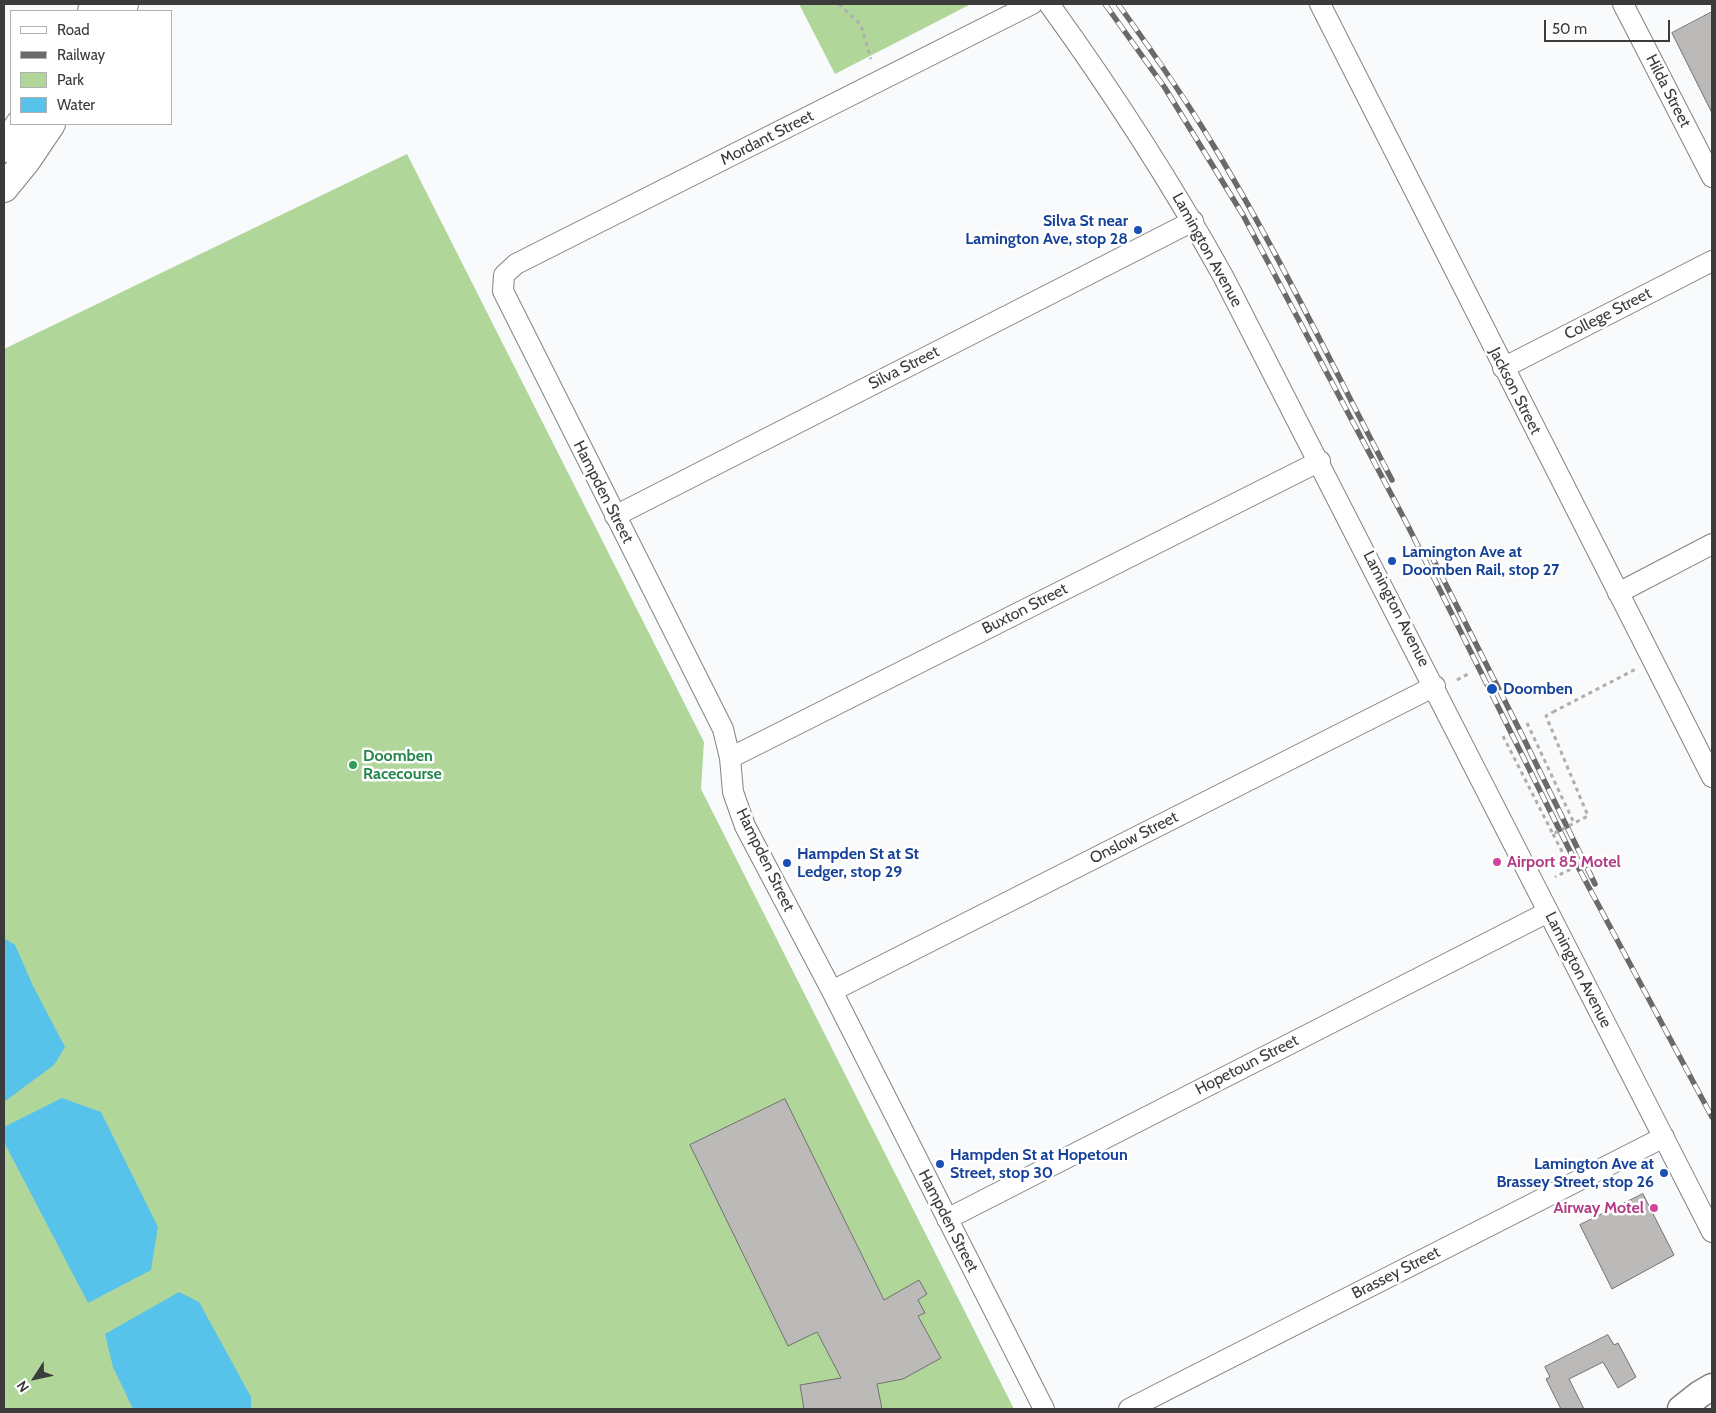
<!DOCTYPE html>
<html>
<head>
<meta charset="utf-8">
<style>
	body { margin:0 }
	#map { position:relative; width:1716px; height:1413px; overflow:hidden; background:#f9fafb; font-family:Cabin,sans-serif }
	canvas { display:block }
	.frame { position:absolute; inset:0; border:5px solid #3b3b3c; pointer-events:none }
	.legend { position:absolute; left:10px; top:10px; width:162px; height:115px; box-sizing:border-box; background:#fff; border:1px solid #b1b1b1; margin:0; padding:6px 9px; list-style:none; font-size:15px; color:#3b3b3c }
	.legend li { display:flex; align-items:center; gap:10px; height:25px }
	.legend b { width:25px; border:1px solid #b1b1b1 }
	.north { position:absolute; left:10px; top:1353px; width:50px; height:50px; -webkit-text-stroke:4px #fff; paint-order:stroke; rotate:235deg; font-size:14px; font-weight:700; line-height:20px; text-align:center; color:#3b3b3c }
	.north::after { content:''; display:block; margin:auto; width:18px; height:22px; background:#3b3b3c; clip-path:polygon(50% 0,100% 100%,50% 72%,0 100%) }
	.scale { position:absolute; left:1544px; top:20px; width:126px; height:22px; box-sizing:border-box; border:2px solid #3b3b3c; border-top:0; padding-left:6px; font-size:15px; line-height:18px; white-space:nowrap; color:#3b3b3c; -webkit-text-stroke:4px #fff; paint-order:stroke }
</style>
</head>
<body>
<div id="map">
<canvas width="1716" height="1413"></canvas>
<div class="frame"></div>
<ul class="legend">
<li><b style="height:6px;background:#fff"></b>Road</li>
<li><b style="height:6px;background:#6a6a6b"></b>Railway</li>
<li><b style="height:14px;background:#b1d69a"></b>Park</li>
<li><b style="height:14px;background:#57c3ea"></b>Water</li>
</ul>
<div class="north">N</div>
<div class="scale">50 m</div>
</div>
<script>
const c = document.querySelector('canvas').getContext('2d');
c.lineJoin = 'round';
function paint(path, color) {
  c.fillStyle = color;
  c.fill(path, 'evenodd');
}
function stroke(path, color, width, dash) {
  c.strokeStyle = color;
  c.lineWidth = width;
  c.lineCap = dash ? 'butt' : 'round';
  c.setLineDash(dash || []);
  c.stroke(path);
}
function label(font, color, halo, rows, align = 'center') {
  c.font = font + ' Cabin,sans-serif';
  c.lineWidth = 5;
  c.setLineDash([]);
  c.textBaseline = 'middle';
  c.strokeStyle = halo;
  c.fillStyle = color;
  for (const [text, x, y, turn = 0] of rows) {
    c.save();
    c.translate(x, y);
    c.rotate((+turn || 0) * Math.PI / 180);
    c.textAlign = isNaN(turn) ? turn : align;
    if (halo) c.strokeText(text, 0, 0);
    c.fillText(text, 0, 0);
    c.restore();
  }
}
paint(new Path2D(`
	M799,4h172l-136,70z
	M407,154l297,588 -3,47 313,620h-1010v-1060z`), '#b1d69a');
paint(new Path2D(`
	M4,938l11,7 18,41 32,61 -11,18 -50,37z
	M62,1098l39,14 57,115 -7,43 -63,33 -84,-161v-15z
	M179,1292l20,10 52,95v12h-118l-20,-42 -8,-33z`), '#57c3ea');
const building = new Path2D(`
	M1712,12v101l-40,-80z
	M785,1099l99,201 35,-20 8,14 -9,6 7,13 -7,3 23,42 -38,21 -26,5 5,25h-78l-4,-24 41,-7 -24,-46 -29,14 -98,-201z
	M1643,1194l31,61 -62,34 -32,-64z
	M1608,1335l6,10 4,-2 18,34 -18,11 -15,-26 -34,17 15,30h-23l-15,-30 4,-2 -5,-10z`);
paint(building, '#bbbab9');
stroke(building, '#71706f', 1);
const minor = new Path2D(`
	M1032,4l-516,260 -12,11 -1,16 220,438 7,29 3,34 12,34 87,165 212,418
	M1049,4c63,87 121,177 174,272 165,317 326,637 489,956
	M1320,4l392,773
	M1623,4l89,173
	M1503,368l209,-107
	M615,516l578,-295
	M1618,593l94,-49
	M730,758l590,-297
	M832,991l603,-305
	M947,1219l601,-307
	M1129,1409l535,-272`);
const major = new Path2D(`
	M1681,1409l19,-15 12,-7`);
const highway = new Path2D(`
	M92,11l4,-7
	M120,11l4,-7
	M4,148l16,-24
	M4,188l22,-27 25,-37`);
stroke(minor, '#808283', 22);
stroke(major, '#808283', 29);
stroke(highway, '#808283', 30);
stroke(new Path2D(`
	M839,4l19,18 4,7 9,30
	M1457,680l11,-6
	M1553,712l83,-43
	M1527,723l47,100
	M1553,834l18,35 -16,8`), '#aeaeaf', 3, [4, 4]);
stroke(minor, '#fff', 20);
stroke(major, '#fff', 26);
stroke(highway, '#fff', 28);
const rail = new Path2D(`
	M1105,4l60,84 78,127 164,309 171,343 134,250
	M1118,4c34,47 67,94 97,144 65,108 119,221 177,332
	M1430,553l91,180 74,151`);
stroke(rail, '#6a6a6b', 5.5);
stroke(rail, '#fff', 4, [11]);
stroke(new Path2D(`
	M1503,736l50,98 35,-18 -42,-100 7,-4`), '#aeaeaf', 3, [4, 4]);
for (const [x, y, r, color] of [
	[1138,230,5,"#1a4fb4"],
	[1392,561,5,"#1a4fb4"],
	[1492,689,6,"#1a4fb4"],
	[353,765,5,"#2e9e5b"],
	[1497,862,5,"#d1479c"],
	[787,863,5,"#1a4fb4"],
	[940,1164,5,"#1a4fb4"],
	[1664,1173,5,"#1a4fb4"],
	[1654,1208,5,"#d1479c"]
]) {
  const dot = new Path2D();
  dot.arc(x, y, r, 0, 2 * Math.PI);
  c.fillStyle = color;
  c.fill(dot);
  stroke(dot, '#fff', 2);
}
label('16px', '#3b3b3c', '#fff', [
	["Hilda Street",1668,91,63],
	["Mordant Street",767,138,-27],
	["Lamington Avenue",1207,250,61],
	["College Street",1608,314,-27],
	["Silva Street",904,368,-27],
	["Jackson Street",1515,391,63],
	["Hampden Street",603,492,63],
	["Buxton Street",1025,609,-27],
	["Lamington Avenue",1396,609,63],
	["Onslow Street",1134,838,-27],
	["Hampden Street",765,860,64],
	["Lamington Avenue",1578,970,63],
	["Hopetoun Street",1247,1065,-27],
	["Hampden Street",948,1221,63],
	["Brassey Street",1396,1273,-27]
]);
label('bold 16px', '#164399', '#fff', [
	["Silva St near",1128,221,"right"],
	["Lamington Ave, stop 28",1128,239,"right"],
	["Lamington Ave at",1402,552],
	["Doomben Rail, stop 27",1402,570],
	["Doomben",1503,689],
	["Hampden St at St",797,854],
	["Ledger, stop 29",797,872],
	["Hampden St at Hopetoun",950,1155],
	["Street, stop 30",950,1173],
	["Lamington Ave at",1654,1164,"right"],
	["Brassey Street, stop 26",1654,1182,"right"]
], 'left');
label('bold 16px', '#27864d', '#fff', [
	["Doomben",363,756],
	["Racecourse",363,774]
], 'left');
label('bold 16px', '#b23c85', '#fff', [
	["Airport 85 Motel",1507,862],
	["Airway Motel",1644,1208,"right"]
], 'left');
</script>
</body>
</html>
